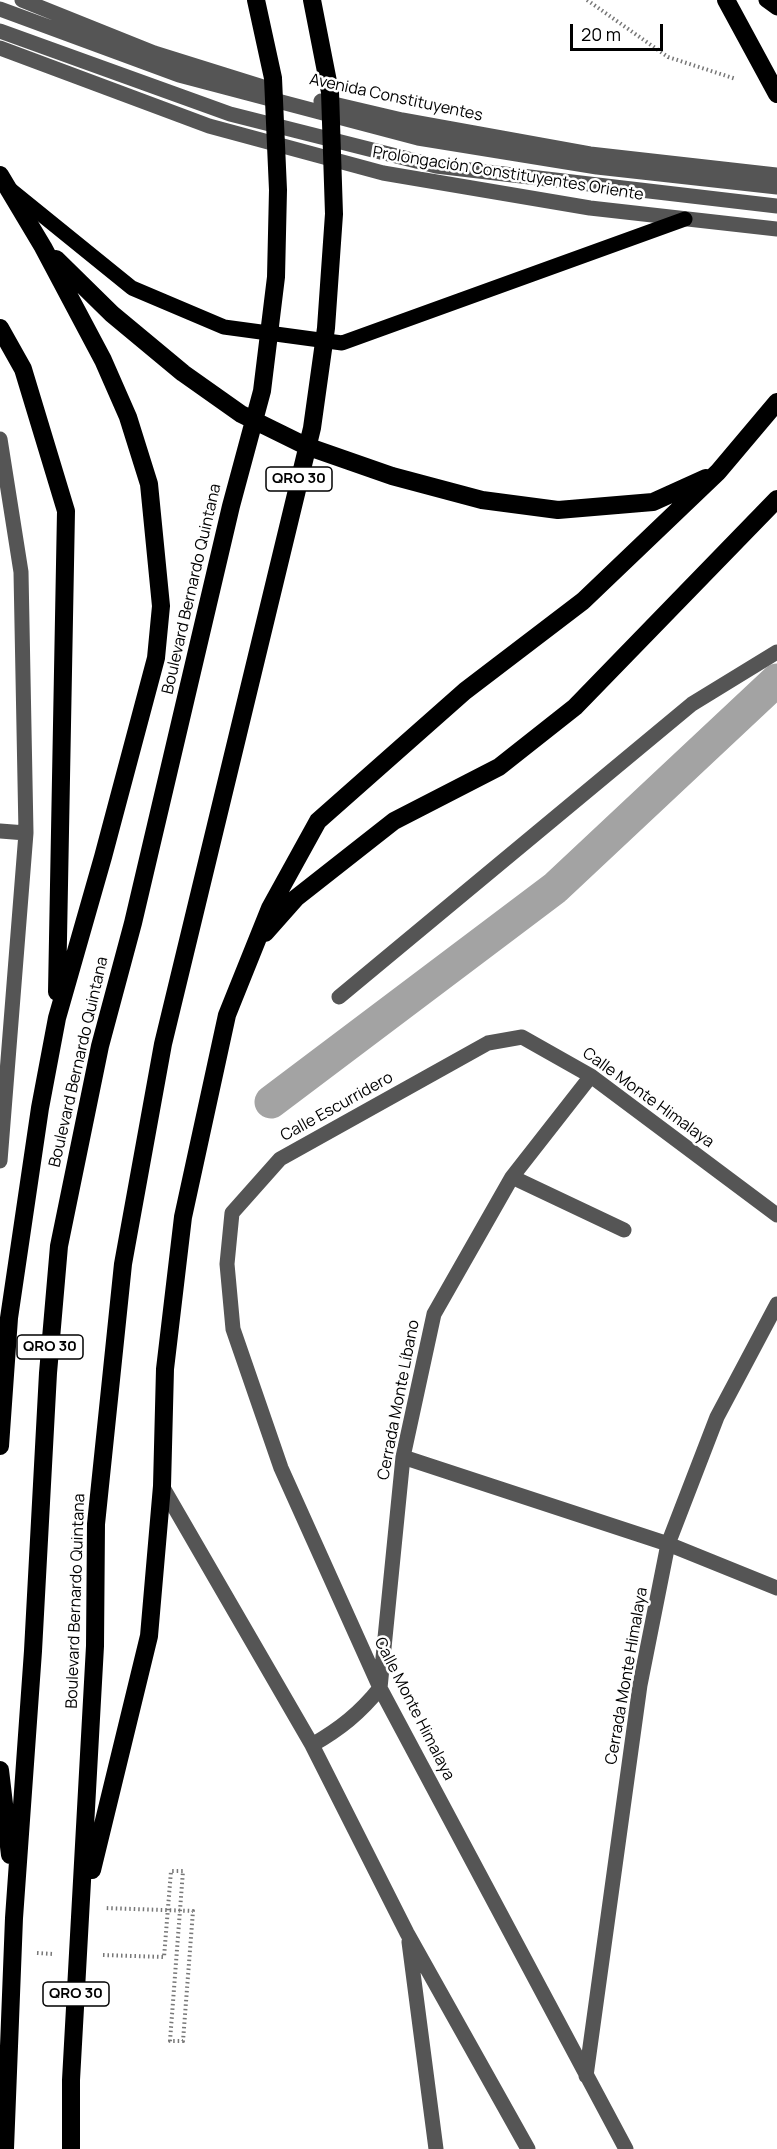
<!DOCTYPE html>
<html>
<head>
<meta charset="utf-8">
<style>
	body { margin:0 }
	#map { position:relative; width:777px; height:2149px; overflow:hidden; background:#fff; font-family:Manrope,sans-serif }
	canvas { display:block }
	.scale { position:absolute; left:570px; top:24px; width:93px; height:27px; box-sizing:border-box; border:3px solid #000; border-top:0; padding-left:8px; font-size:18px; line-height:21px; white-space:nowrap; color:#000; -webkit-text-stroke:4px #fff; paint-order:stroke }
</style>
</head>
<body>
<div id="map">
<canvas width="777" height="2149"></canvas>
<div class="scale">20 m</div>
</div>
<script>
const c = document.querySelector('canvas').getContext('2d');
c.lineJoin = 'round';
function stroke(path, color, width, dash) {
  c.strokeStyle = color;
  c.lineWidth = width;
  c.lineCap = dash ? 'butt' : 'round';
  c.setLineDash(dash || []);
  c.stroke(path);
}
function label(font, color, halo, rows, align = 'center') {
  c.font = font + ' Manrope,sans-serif';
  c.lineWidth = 5;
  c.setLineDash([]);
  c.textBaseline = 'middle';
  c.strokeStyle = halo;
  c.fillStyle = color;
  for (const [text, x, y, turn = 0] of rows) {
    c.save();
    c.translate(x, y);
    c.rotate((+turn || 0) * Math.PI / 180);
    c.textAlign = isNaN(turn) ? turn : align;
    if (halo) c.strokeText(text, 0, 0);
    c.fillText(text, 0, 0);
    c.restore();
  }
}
stroke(new Path2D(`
	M271,1102l284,-214 222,-208`), '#a3a3a3', 33);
stroke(new Path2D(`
	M587,0l81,57 68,22
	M37,1953l16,1
	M103,1955l61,2 7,-86h12l-13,170h13l10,-130 -89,-3`), '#777', 4, [1.5, 3]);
stroke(new Path2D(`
	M22,0l132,53 112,35
	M0,9l179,66 239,63 179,29 180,20
	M0,31l230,83 206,52 341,40
	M0,48l209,78 174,47 207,35 187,21
	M321,101l81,19 188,34 187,21
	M0,439l21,133 5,261 -26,328
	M0,831l26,2
	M339,997l353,-293 85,-52
	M512,1177l112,53
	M403,1457l265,87 109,44
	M162,1486l150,259 95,188 121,216
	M312,1745c28,-16 48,-32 68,-57l23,-231 31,-143 78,-137 79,-101
	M409,1942l27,207
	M586,2076l54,-391 28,-141 49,-127 60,-113
	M626,2149l-246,-461 -99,-220 -48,-139 -6,-65 5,-51 48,-54 208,-116 34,-6 69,39 186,139`), '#555', 15);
stroke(new Path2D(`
	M766,0l11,8
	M11,190l121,98 92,39 118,16 343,-124`), '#000', 15);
stroke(new Path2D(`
	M726,0l51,94
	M0,175l43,72 60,113 25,57 21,67 12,122 -5,52 -53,199 -46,161 -17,90 -31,210 -9,128
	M56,259l56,55 71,59 58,41 65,32 86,30 90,24 76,10 95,-8 53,-24
	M0,328l23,41 43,142 -9,481
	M265,933l31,-35 98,-77 105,-54 76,-60 202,-208
	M0,1770l10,85
	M92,1870l57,-234 13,-150 3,-117 18,-152 44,-202 43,-107 48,-87 147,-130 118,-90 135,-129 59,-70
	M5,2149l9,-231 19,-267 15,-278 11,-127 41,-200 33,-123 98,-417 31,-115 14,-114 2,-87 -5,-112 -17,-78
	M71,2149v-69l24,-434 1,-122 27,-260 40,-220 149,-616 14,-100 8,-114 -4,-122 -18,-92`), '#000', 18);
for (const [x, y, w] of [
	[299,479,66],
	[50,1347,66],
	[76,1994,66]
]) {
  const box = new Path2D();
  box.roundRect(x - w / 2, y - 12, w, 24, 4.5);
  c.fillStyle = '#fff';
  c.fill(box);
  stroke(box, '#000', 1.5);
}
label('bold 15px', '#000', null, [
	["QRO 30",299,479],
	["QRO 30",50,1347],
	["QRO 30",76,1994]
]);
label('16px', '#000', '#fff', [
	["Avenida Constituyentes",396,98,12],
	["Prolongación Constituyentes Oriente",508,174,9],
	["Boulevard Bernardo Quintana",192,589,-77],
	["Boulevard Bernardo Quintana",79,1062,-77],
	["Calle Monte Himalaya",648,1098,36],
	["Calle Escurridero",337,1107,-29],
	["Cerrada Monte Líbano",399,1400,-79],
	["Boulevard Bernardo Quintana",76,1601,-88],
	["Cerrada Monte Himalaya",627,1676,-80],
	["Calle Monte Himalaya",414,1709,63]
]);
</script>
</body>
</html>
